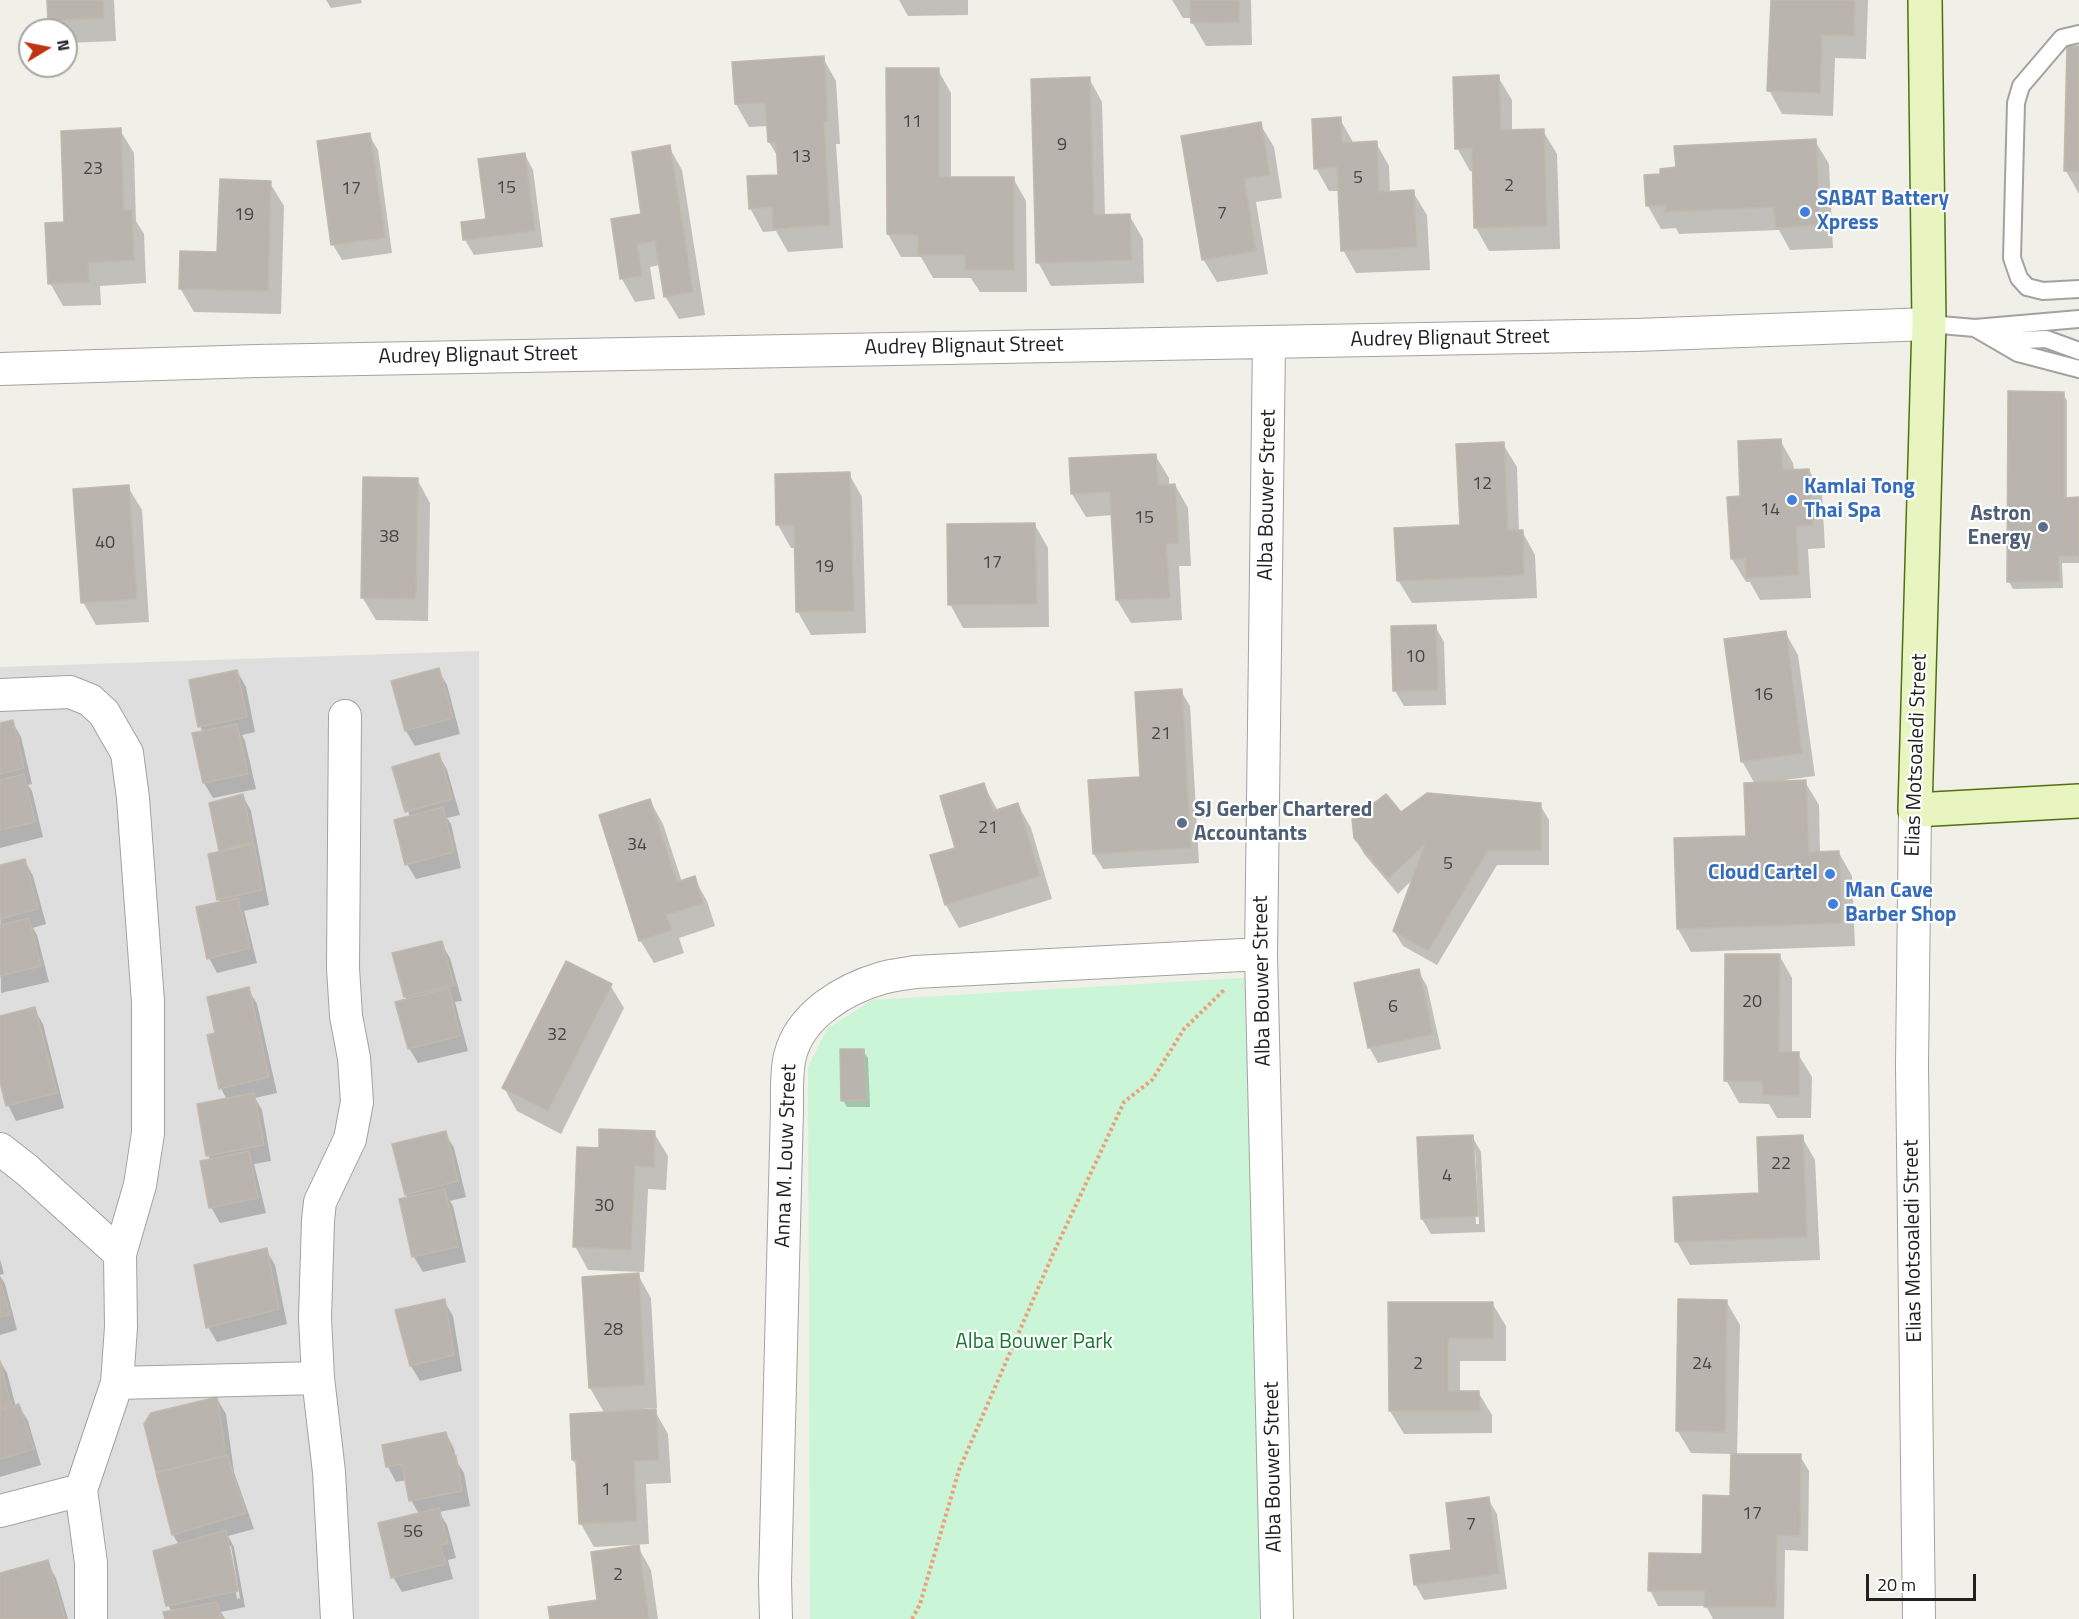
<!DOCTYPE html>
<html>
<head>
<meta charset="utf-8">
<style>
	body { margin:0 }
	#map { position:relative; width:2079px; height:1619px; overflow:hidden; background:#f0efe8; font-family:"Titillium Web",sans-serif }
	canvas { display:block }
	.north { position:absolute; left:18px; top:18px; width:60px; height:60px; box-sizing:border-box; background:#fff; border:2px solid #a6a6a6; border-radius:50%; rotate:80deg; font-size:16px; font-weight:700; line-height:24px; text-align:center; color:#212121 }
	.north::after { content:''; display:block; margin:auto; width:21px; height:27px; background:#c03411; clip-path:polygon(50% 0,100% 100%,50% 72%,0 100%) }
	.scale { position:absolute; left:1866px; top:1574px; width:110px; height:27px; box-sizing:border-box; border:3px solid #212121; border-top:0; padding-left:8px; font-size:18px; line-height:21px; white-space:nowrap; color:#212121; -webkit-text-stroke:4px #fff; paint-order:stroke }
</style>
</head>
<body>
<div id="map">
<canvas width="2079" height="1619"></canvas>
<div class="north">N</div>
<div class="scale">20 m</div>
</div>
<script>
const c = document.querySelector('canvas').getContext('2d');
c.lineJoin = 'round';
function paint(path, color) {
  c.fillStyle = color;
  c.fill(path, 'evenodd');
}
function stroke(path, color, width, dash) {
  c.strokeStyle = color;
  c.lineWidth = width;
  c.lineCap = dash ? 'butt' : 'round';
  c.setLineDash(dash || []);
  c.stroke(path);
}
function label(font, color, halo, rows, align = 'center') {
  c.font = font + ' "Titillium Web",sans-serif';
  c.lineWidth = 4.5;
  c.setLineDash([]);
  c.textBaseline = 'middle';
  c.strokeStyle = halo;
  c.fillStyle = color;
  for (const [text, x, y, turn = 0] of rows) {
    c.save();
    c.translate(x, y);
    c.rotate((+turn || 0) * Math.PI / 180);
    c.textAlign = isNaN(turn) ? turn : align;
    if (halo) c.strokeText(text, 0, 0);
    c.fillText(text, 0, 0);
    c.restore();
  }
}
paint(new Path2D(`
	M479,651v968h-479v-952z`), '#dedede');
paint(new Path2D(`
	M1259,977v642h-449l-2,-552 19,-38 45,-29z`), '#caf5d6');
paint(new Path2D(`
	M49,0h65l2,41 -50,2v-13h-11l-6,-10z
	M326,0h35l1,3 -31,5z
	M899,0h69v15l-60,1z
	M1172,0h79l1,45 -46,1 -14,-24v-4h-9z
	M1772,0h96l-2,59 -31,-1 -2,58 -51,-2 -13,-24z
	M2079,48v146l-13,-23z
	M823,58l13,23 4,63h-4l7,104 -55,4 -12,-21 -13,1 -13,-24 29,-32 -1,-19 -9,-15 -1,-16 -19,1 -13,-23z
	M938,70l13,23v85h62l13,23 1,91h-47l-9,-14h-38l-12,-21h-20l-13,-23z
	M1498,77l14,23v31h31l14,23 3,95 -71,2 -13,-23 -2,-57h-4l-13,-23z
	M1089,78l13,24 3,114 24,-1 14,24 1,44 -93,3 -13,-24z
	M1340,119l14,25 22,-1 13,23 1,27 23,-1 14,23 3,55 -74,3 -13,-23 -4,-59h-10l-13,-23z
	M1260,124l14,23 8,51 -26,4 12,72 -51,8 -14,-23z
	M120,130l14,23 2,68 8,13 2,49 -46,3 1,19 -38,1 -13,-23 16,-60z
	M369,135l9,15 14,103 -50,7 -9,-15z
	M1815,141l14,23 4,84 -43,2 -11,-20 -100,4 -3,-6 -15,1 -13,-23 14,-31z
	M669,147l13,23 23,145 -26,4 -14,-23 -5,-31 -10,2 5,32 -20,3 -13,-23z
	M525,155l8,15 10,77 -69,8 -9,-15 23,-20z
	M270,183l14,23 -3,108 -87,-2 -14,-24 39,-34z
	M2063,394l4,7v98h12v64h-17l1,25 -50,1 -4,-7z
	M1780,440l13,23 1,8 15,-1 13,23 3,55 -17,1 3,49 -51,2 -10,-18h-4l-14,-23 10,-62z
	M1503,444l14,23 2,65 3,-1 13,24 2,43 -125,5 -14,-23 64,-53z
	M1155,455l14,23v8l6,-1 13,23 3,58h-12l3,54 -51,3 -14,-23 -4,-85 -27,2 -14,-23z
	M849,474l13,23 4,136 -55,2 -13,-23 -2,-64h-5l-13,-23z
	M417,479l13,24 -2,118 -52,-1 -14,-23z
	M128,487l14,23 7,112 -53,3 -13,-23z
	M1035,525l13,23 1,79 -86,1 -13,-24z
	M1435,626l9,16 2,63 -42,1 -9,-15z
	M1785,632l13,23 17,121 -30,4 1,3 19,-1 14,23 1,48h19l13,23 3,70 -164,6 -13,-23 70,-91 7,-54 -13,-23z
	M438,670l9,15 13,49 -45,12 -9,-15 -13,-49z
	M237,671l9,16 9,45 -13,3 3,6 11,48 -43,9 -9,-15 -1,-51 -3,-6z
	M1181,691l9,15 9,157 -96,6 -9,-15 47,-76z
	M12,721l9,16 11,47 -4,1 4,6 11,46 -43,11v-124z
	M439,755l8,15 13,45 -13,3 4,6 10,44 -45,11 -9,-15 3,-47 -16,-49z
	M983,784l15,27 20,-6 13,23 21,71 -93,29 -13,-23 11,-56z
	M243,796l8,15 18,94 -25,6 13,52 -40,10 -8,-15 12,-55 -2,-4 3,-46 -2,-3z
	M650,801l13,23 19,58 12,-4 13,23 8,25 -36,12 5,15 -30,10 -14,-23z
	M1540,805l9,15v45h-52l-60,100 -34,-19 -9,-15 20,-53 -16,16 -34,-40 -9,-16 45,-24z
	M25,861l8,15 13,48 -13,4 4,7 12,47 -48,11 -1,-126z
	M441,943l9,15 12,43 -7,1 13,49 -50,12 -9,-15 -2,-47 -13,-47z
	M1779,955l13,23v76h6l14,23 -1,41h-34l-8,-14 -30,-1 -13,-23z
	M1418,971l9,15 14,63 -63,14 -9,-16z
	M610,985l14,23 -63,126 -44,-23 -13,-23z
	M248,989l9,15 20,89 -22,5 7,12 9,51 -17,3 12,49 -46,10 -9,-16v-46l-3,-6 19,-55 -6,-12 -4,-54z
	M34,1009l9,15 21,84 -48,13 -8,-16 -8,-29v-58z
	M863,1051l5,7 2,49h-23l-4,-7z
	M445,1133l9,15 12,49 -16,4 3,5 13,56 -43,10 -9,-15 -13,-57 7,-1 -2,-5z
	M654,1133l14,23 -2,34 -18,-1 -4,83 -56,-2 -13,-24 25,-97z
	M1472,1136l9,16 4,80 -54,2 -9,-15 -4,-80zM1472,1150h3l4,74h-3z
	M1802,1137l13,23 5,100 -130,5 -13,-23 84,-47z
	M266,1250l9,15 12,59 -70,18 -9,-15z
	M0,1259l4,15 -4,1z
	M638,1275l13,23 6,110 -16,1v3l14,-1 13,23 3,49 -25,1 3,60 -55,3 -13,-23 -3,-56 -5,-8 -2,-45 34,-1 -15,-26z
	M0,1276l5,8 12,46 -17,5z
	M444,1301l9,15 9,55 -42,10 -9,-15 -14,-55z
	M1726,1301l14,24 -3,130 63,1 9,15 -1,80 -23,-1 -1,69h-71l-7,-13h-48l-8,-16 54,-35 28,-58v-43l-41,-1 -14,-23z
	M1390,1303h102l14,23v35h-46v31h18l14,23v18l-88,1 -14,-23z
	M0,1361l7,12 9,34 3,-1 9,15 13,44 -41,12z
	M217,1399l9,15 8,58 20,57 -26,7 6,11 11,60 -24,5 4,7h-59l6,-7 -4,-7 11,-60 -6,-10 -15,-64zM228,1546h3l9,52 -3,1z
	M446,1433l8,16 3,13 7,11 6,33 -31,6 8,13 9,33 -8,2 5,19 -51,13 -9,-15 26,-63 -8,-14 -4,-20 -11,2 -8,-15 -5,-21z
	M1488,1499l9,15 10,75 -83,11 -9,-16 38,-33z
	M638,1547l13,23 7,49h-107l48,-17z
	M47,1562l9,16 12,41h-68v-44z`), '#0003');
const building = new Path2D(`
	M47,0h56l1,18 -56,3z
	M1190,0h49v22l-48,1z
	M1771,0h84l-1,36 -32,-1 -2,58 -53,-2z
	M2067,46h12v126l-15,-1z
	M824,56l4,65 -4,1 6,103 -57,4 -1,-22 -23,2 -2,-33 31,-1 -2,-33h-8l-3,-39 -30,1 -3,-42z
	M886,68h53v109h75v93h-49v-15h-47v-20l-31,-1z
	M1499,75l2,55 43,-1 3,97 -73,2 -2,-80 -17,1 -2,-72z
	M1090,77l4,138 36,-1 2,46 -96,3 -5,-184z
	M1341,117l1,26 35,-2 2,51 35,-2 3,57 -76,4 -4,-84 -23,2 -2,-50z
	M1261,122l9,53 -26,4 12,72 -54,9 -21,-124z
	M121,128l3,82h8l2,50 -46,3 1,19 -41,2 -3,-61 19,-1 -3,-91z
	M370,133l15,105 -54,7 -14,-104z
	M1816,139l4,86 -44,3 -2,-21 -110,5 1,-7 -19,1 -2,-31 16,-1v-5l16,-2 -2,-21z
	M670,145l23,147 -29,5 -9,-56 -18,3 5,32 -22,3 -9,-60 30,-5 -9,-62z
	M525,153l10,78 -72,9 -2,-18 25,-3 -8,-60z
	M220,179l51,2 -3,110 -89,-2 1,-38 37,1z
	M2008,391l56,1v106l15,-1v59h-20v25l-52,1z
	M1781,439l2,31 26,-1 4,56 -17,1 3,49 -53,3 -1,-20 -14,1 -4,-62 13,-1 -2,-55z
	M1504,442l4,88h15l1,45 -127,6 -3,-53 66,-3 -4,-81z
	M1156,454l2,31 17,-1 4,59 -13,1 4,54 -54,2 -6,-108 -39,2 -2,-36z
	M850,472l4,139 -58,1 -2,-87h-18l-1,-51z
	M363,477l55,1 -2,121 -55,-1z
	M129,485l8,114 -56,4 -8,-114z
	M1035,523l2,81 -89,1 -1,-81z
	M1436,625l2,65 -45,1 -2,-65z
	M1786,631l16,122 -61,9 -17,-123z
	M439,668l14,50 -48,13 -14,-50z
	M237,670l10,47 -49,10 -9,-47z
	M1182,689l9,159 -98,6 -5,-74 52,-3 -5,-85z
	M13,720l11,48 -24,6v-51z
	M237,724l11,50 -45,9 -11,-50z
	M439,753l13,46 -47,13 -13,-45z
	M24,774l11,48 -35,8v-50z
	M1806,780l3,72 30,-1 3,72 -165,6 -3,-91 72,-2 -2,-53z
	M984,783l9,28 25,-8 22,73 -95,29 -15,-50 25,-7 -15,-52z
	M1427,793l114,10v47h-53l-60,101 -35,-20 32,-87 -37,35 -34,-41 -2,-19 34,-25 15,18z
	M243,794l10,48 -34,9 -10,-48z
	M650,799l27,83 18,-6 8,27 -37,12 6,15 -33,11 -40,-126z
	M443,807l11,45 -49,13 -11,-45z
	M254,844l8,46 -45,10 -9,-46z
	M25,859l13,50 -38,10v-54z
	M238,898l12,50 -43,11 -11,-52z
	M29,918l12,48 -41,10v-51z
	M442,941l12,44 -50,12 -12,-44z
	M1725,954h55l-1,98h20v44l-36,-1 -1,-14h-38z
	M566,961l46,23 -64,127 -46,-23z
	M1419,969l14,65 -65,14 -14,-65z
	M249,987l20,90 -50,12 -12,-54 8,-2 -8,-36z
	M449,988l11,48 -52,13 -13,-47z
	M35,1007l22,86 -51,13 -6,-24v-66z
	M840,1049h24l3,51 -26,1z
	M254,1093l10,52 -58,11 -9,-52z
	M599,1129l56,2 -1,36 -19,-1 -4,84 -58,-3 4,-100 22,1z
	M446,1131l12,50 -53,14 -13,-51z
	M1473,1135l5,81 -57,3 -4,-82z
	M1803,1135l4,102 -132,5 -2,-45 86,-4 -2,-56z
	M249,1151l9,47 -49,10 -9,-47z
	M445,1189l13,58 -46,10 -13,-58z
	M267,1248l12,61 -73,19 -12,-63z
	M639,1273l6,112 -56,3 -7,-111z
	M0,1280l10,35 -10,2z
	M445,1299l9,56 -44,11 -15,-56z
	M1678,1299l49,1 -2,132 -49,-1z
	M1388,1302h105v36h-45v53h31l1,20h-91z
	M0,1361l11,43 -11,4z
	M217,1397l9,59 -70,16 -12,-48 7,-11z
	M19,1404l15,45 -34,10v-49z
	M656,1409l3,51 -25,1 3,60 -58,3 -3,-64h-4l-2,-46z
	M446,1432l5,21 5,3 6,35 -53,10 -7,-37 -16,3 -4,-22z
	M1731,1454h70l-1,82 -23,-1 -1,72h-72l1,-16h-57l1,-38 53,1 1,-59 27,1z
	M227,1455l19,58 -74,22 -16,-62z
	M1489,1497l10,77 -85,11 -4,-30 41,-5 -5,-47z
	M439,1508l9,35 -8,2 6,19 -55,14 -13,-55z
	M226,1530l12,61 -72,15 -13,-55z
	M639,1545l10,74h-99l-2,-12 49,-7 -6,-48z
	M48,1560l17,59h-65v-46z
	M217,1602l5,17h3h-60l-2,-7z`);
paint(building, '#b9b5ae');
stroke(building, '#c1b9ab', 1.5);
const lane = new Path2D(`
	M2079,34l-17,4 -41,48 -5,17 -4,155 7,20 8,9 16,4 36,-2
	M1929,324l46,4 104,-9
	M1975,328l43,25 61,16
	M1997,340l4,1 45,-2 33,12`);
const street = new Path2D(`
	M1269,342l-8,612 16,665
	M0,369l257,-8 1379,-26 293,-11
	M0,695l70,-3 20,8 14,13 23,40 6,45 15,204v131l-8,52 -20,69 1,73 -4,56 -36,107 10,73v56
	M1915,810l-3,256 7,553
	M0,1149l27,21 93,84
	M117,1383l201,-5
	M0,1511l81,-21
	M337,1619l-8,-147 -11,-94 -3,-60 3,-98 2,-18 30,-63 7,-37 -3,-44 -8,-42 -3,-48 2,-252
	M776,1619l-1,-38 12,-473c0,-17 -1,-36 3,-52 10,-41 54,-67 92,-78 11,-3 22,-4 33,-6l346,-18`);
const secondary = new Path2D(`
	M1925,0l4,324 -14,486 164,-9`);
stroke(lane, '#a2a2a2', 20);
stroke(street, '#a2a2a2', 34);
stroke(secondary, '#52710e', 36);
stroke(new Path2D(`
	M912,1619l8,-15 39,-134 94,-216 71,-152 28,-22 32,-51 40,-39`), '#ef9e7a', 4, [3, 3]);
stroke(lane, '#fff', 16);
stroke(street, '#fff', 32);
stroke(secondary, '#e8f5c1', 33);
for (const [x, y, r, color] of [
	[1805,212,6,"#3f7fe0"],
	[1792,500,6,"#3f7fe0"],
	[2043,527,6,"#5c6f8a"],
	[1182,823,6,"#5c6f8a"],
	[1830,874,6,"#3f7fe0"],
	[1833,904,6,"#3f7fe0"]
]) {
  const dot = new Path2D();
  dot.arc(x, y, r, 0, 2 * Math.PI);
  c.fillStyle = color;
  c.fill(dot);
  stroke(dot, '#fff', 2);
}
label('18px', '#474644', null, [
	["11",912,123],
	["9",1062,146],
	["13",801,158],
	["23",93,170],
	["5",1358,179],
	["2",1509,187],
	["15",506,189],
	["17",351,190],
	["7",1222,215],
	["19",244,216],
	["12",1482,485],
	["14",1770,511],
	["15",1144,519],
	["38",389,538],
	["40",105,544],
	["17",992,564],
	["19",824,568],
	["10",1415,658],
	["16",1763,696],
	["21",1161,735],
	["21",988,829],
	["34",637,846],
	["5",1448,865],
	["20",1752,1003],
	["6",1393,1008],
	["32",557,1036],
	["22",1781,1165],
	["4",1447,1177],
	["30",604,1207],
	["28",613,1331],
	["2",1418,1365],
	["24",1702,1365],
	["1",606,1491],
	["17",1752,1515],
	["7",1471,1526],
	["56",413,1533],
	["2",618,1576]
]);
label('bold 21px', '#366cbe', '#fff', [
	["SABAT Battery",1817,200],
	["Xpress",1817,224],
	["Kamlai Tong",1804,488],
	["Thai Spa",1804,512],
	["Cloud Cartel",1818,874,"right"],
	["Man Cave",1845,892],
	["Barber Shop",1845,916]
], 'left');
label('21px', '#212121', '#fff', [
	["Audrey Blignaut Street",1450,339,-1],
	["Audrey Blignaut Street",964,347,-1],
	["Audrey Blignaut Street",478,356,-1],
	["Alba Bouwer Street",1268,495,-89],
	["Elias Motsoaledi Street",1917,755,-88],
	["Alba Bouwer Street",1263,981,-91],
	["Anna M. Louw Street",787,1156,-88],
	["Elias Motsoaledi Street",1914,1241,-91],
	["Alba Bouwer Street",1274,1467,-91]
]);
label('bold 21px', '#4e5e75', '#fff', [
	["Astron",2031,515],
	["Energy",2031,539],
	["SJ Gerber Chartered",1194,811,"left"],
	["Accountants",1194,835,"left"]
], 'right');
label('21px', '#157831', '#fff', [
	["Alba Bouwer Park",1034,1343]
]);
</script>
</body>
</html>
